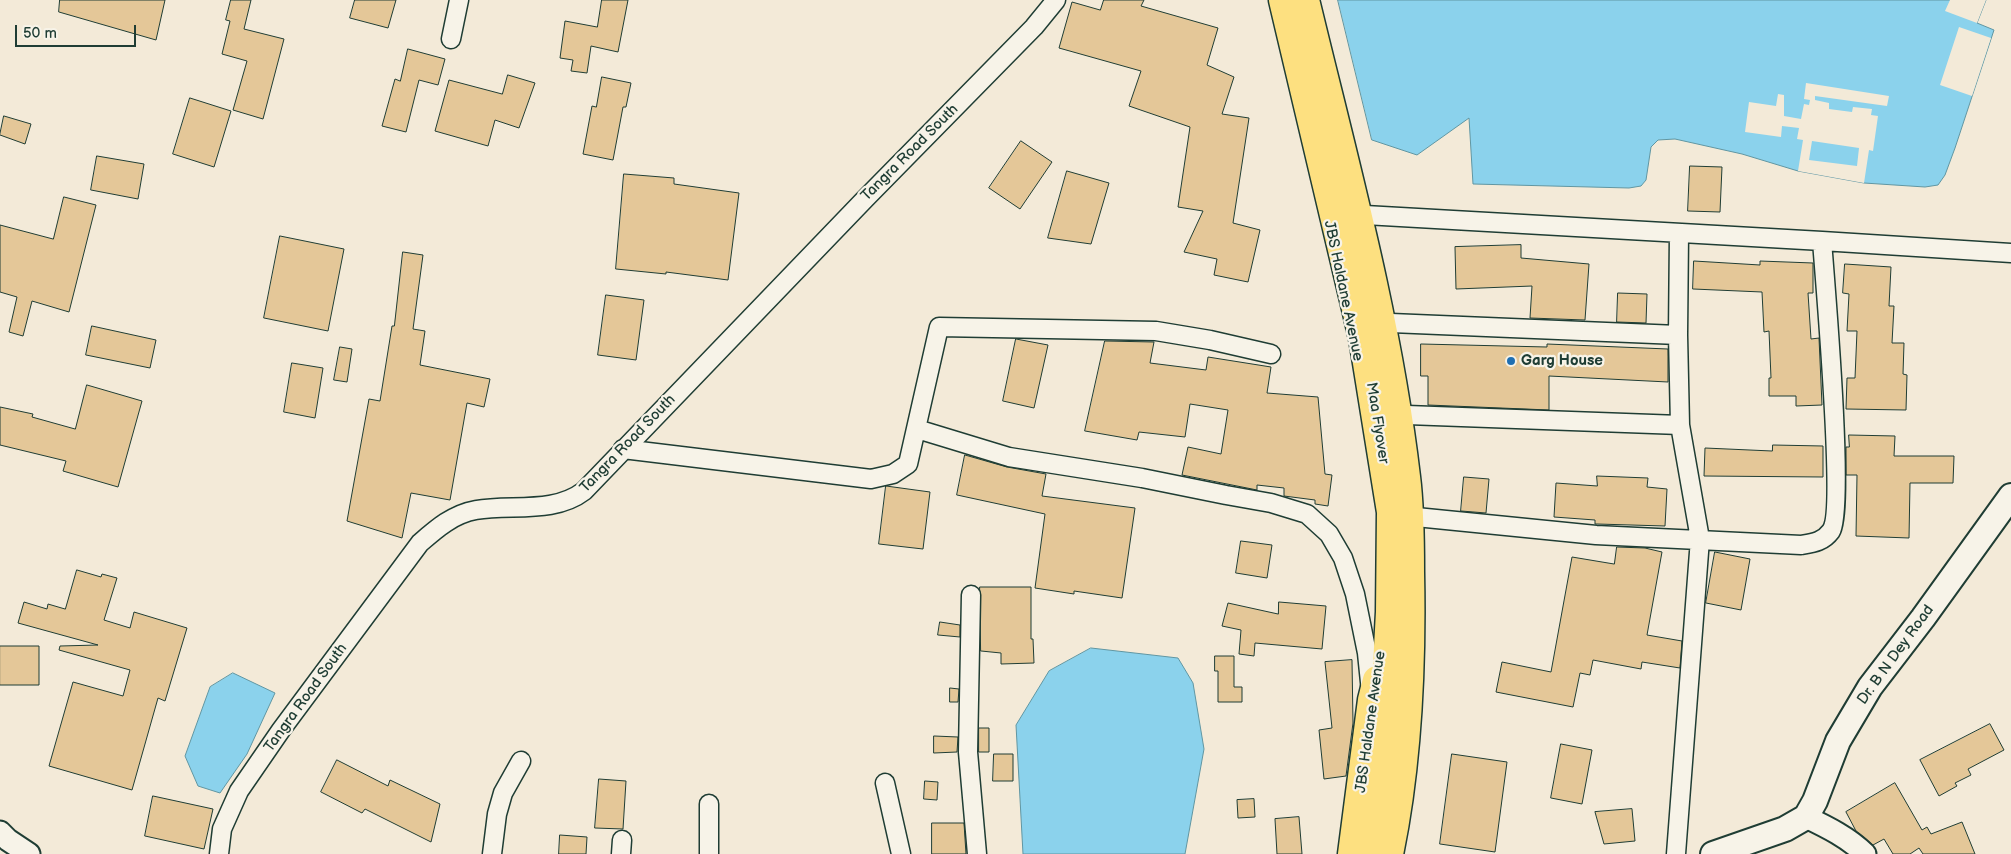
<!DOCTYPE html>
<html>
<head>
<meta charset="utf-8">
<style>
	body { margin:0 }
	#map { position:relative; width:2011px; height:854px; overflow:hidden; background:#f3ead8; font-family:"Balsamiq Sans",sans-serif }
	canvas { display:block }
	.scale { position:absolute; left:15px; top:25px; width:121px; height:22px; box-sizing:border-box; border:2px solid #1f3d34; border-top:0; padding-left:6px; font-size:15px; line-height:18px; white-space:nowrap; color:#1f3d34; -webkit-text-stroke:4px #f7f3e8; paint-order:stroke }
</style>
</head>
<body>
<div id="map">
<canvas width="2011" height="854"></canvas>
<div class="scale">50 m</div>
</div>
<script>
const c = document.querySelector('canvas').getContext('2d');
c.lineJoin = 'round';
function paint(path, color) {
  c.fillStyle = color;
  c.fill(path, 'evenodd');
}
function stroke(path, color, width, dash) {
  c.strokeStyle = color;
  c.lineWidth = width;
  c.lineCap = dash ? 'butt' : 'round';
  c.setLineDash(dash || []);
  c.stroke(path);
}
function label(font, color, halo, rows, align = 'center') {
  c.font = font + ' "Balsamiq Sans",sans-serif';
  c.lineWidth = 4.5;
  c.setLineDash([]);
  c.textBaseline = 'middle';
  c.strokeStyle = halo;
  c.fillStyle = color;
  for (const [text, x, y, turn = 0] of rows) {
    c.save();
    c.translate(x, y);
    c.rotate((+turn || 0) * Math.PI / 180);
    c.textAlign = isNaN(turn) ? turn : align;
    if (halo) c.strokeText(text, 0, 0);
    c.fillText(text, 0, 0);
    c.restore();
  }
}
const water = new Path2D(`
	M1338,0h648l-9,23 17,7 -39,118 -10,27 -7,10 -13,2 -61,-4 -66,-12 -56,-17 -67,-15 -17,1 -7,7 -5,33 -5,6 -12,2 -156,-4 -4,-66 -52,37 -45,-15z
	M1091,648l87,10 15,25 11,66 -19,105h-162l-7,-129 33,-54z
	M233,673l42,20 -28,61 -27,39 -22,-7 -13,-30 25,-69z`);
paint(water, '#8bd2ec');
stroke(water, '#6096a2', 1);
paint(new Path2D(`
	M1950,0h36l-9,23 -32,-12z
	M1959,27l32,11 -19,58 -32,-11z
	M1806,83l83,13 -2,10 -72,-10v4l14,3v6l23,3 1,-5 19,2 -1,6 7,1 -5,35 -4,-1 -5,33 -66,-12 5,-31 -6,-1 2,-11 -17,-2 -1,11 -36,-5 4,-30 27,4 2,-12 6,1v21l17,3 3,-15 5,1 1,-5 -6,-1zM1812,141l47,7 -2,18 -48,-6z`), '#f3ead8');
const building = new Path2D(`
	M60,0h105l-9,40 -97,-28z
	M231,0h20l-7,29 40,10 -21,80 -30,-9 14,-49 -25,-7 8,-33 -4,-1z
	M355,0h41l-8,28 -38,-10z
	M602,0h26l-10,52 -27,-6 -4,27 -16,-2 2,-11 -13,-2 5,-37 32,6z
	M1104,0h40l-3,6 77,22 -11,37 27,12 -12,37 27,4 -16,105 27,7 -12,52 -34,-7 3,-16 -33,-7 19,-41 -25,-4 12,-80 -61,-21 12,-35 -82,-23 13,-46 28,8z
	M408,49l37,10 -7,26 -19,-5 -13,52 -24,-6 13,-47 5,2z
	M508,75l27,8 -16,45 -24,-8 -7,26 -53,-15 14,-51 53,14z
	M602,77l29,6 -5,24h-3l-10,53 -30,-6 9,-48 4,1z
	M190,98l41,13 -17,56 -41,-13z
	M4,116l27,8 -6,20 -25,-9z
	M1021,141l31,21 -32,47 -31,-21z
	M97,156l47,8 -6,35 -47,-9z
	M1690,166l32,1 -2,45 -32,-1z
	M1067,171l42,12 -18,61 -43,-6z
	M624,174l50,4v6l65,9 -11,87 -62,-8v2l-50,-5z
	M64,197l32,8 -27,107 -37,-11 -9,35 -14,-4 8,-35 -17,-5v-67l53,14z
	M280,236l64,13 -16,82 -64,-13z
	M1521,245v13l68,6 -4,56 -55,-2 2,-32 -76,3 -1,-42z
	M403,252l20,3 -10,74 12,2 -5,34 70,14 -6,28 -17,-4 -17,97 -39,-7 -9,45 -55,-17 22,-122 11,2 12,-75h2z
	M1694,261l66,4v-4l53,2v30h-5l3,46 8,-1 3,67 -26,1v-10h-27v-18h2l-2,-47 -5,1 -2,-40 -69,-3z
	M1845,264l46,3 -2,39h5l-2,37h12l-1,31 4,1 -1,35 -60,-1 1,-31h8l2,-47h-10l2,-37 -6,-1z
	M1618,293l29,1 -1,29 -29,-1z
	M606,295l38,5 -8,60 -38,-5z
	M92,326l64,14 -6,28 -64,-13z
	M1016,339l32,6 -14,63 -31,-7z
	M1105,341l49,1 -4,21 56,7 2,-13 63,10 -4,26 51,4 7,77 7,1 -4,31 -13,-2v-4l-31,-4v-8l-27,-3v5l-75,-15 6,-28 33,7 7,-44 -38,-6 -5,33 -46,-5 -2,8 -52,-9z
	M1421,344l126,3v-3l121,5v33l-119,-6v34l-121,-5v-29h-7z
	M340,347l12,2 -5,33 -13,-2z
	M292,363l31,5 -8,50 -31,-6z
	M87,385l55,16 -24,86 -55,-16 3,-10 -66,-16v-38l33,7 -1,3 43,12z
	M1849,435l46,1 -1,20h60l-1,27h-43l-1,55 -53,-2 1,-61h-11v-28h3z
	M1773,445l50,1v31l-119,-1 1,-28 67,3z
	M965,455l42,12 39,7 -4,22 93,12 -13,90 -48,-7v3l-39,-6 10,-74 -88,-19z
	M1597,476l51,2 -1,9 20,2 -2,37 -68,-2h-2v-4l-41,-3 2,-34 41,3z
	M1464,477l25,2 -3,34 -25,-2z
	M886,486l44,6 -7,57 -44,-5z
	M1241,541l31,4 -5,33 -31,-5z
	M1617,547l28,1 17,4 -15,83 35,6 -2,27 -38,-6 -1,7 -48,-9 -3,15 -10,-2 -7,34 -77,-15 6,-30 49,10 21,-115 42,7z
	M1715,552l35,7 -9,51 -35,-7z
	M77,570l24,7 1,-3 15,4 -13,42 26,8 4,-16 53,16 -22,73 -7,-3 -26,92 -83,-24 24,-84 50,14 7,-26 -71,-20 1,-4 38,-1 -80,-22 6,-21 23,7 1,-5 17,5z
	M980,587h51v52h2l1,24 -33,1v-11l-20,-2z
	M1279,602l47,4 -4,43 -67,-6 -1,13 -15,-2 2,-24 -19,-4 6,-23 50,11z
	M940,622l20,3v12l-22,-2z
	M0,646h39v39h-39z
	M1215,656h19v31h8v15h-24v-31h-3z
	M1352,660l1,63 -7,53 -22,3 -5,-49 13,-2 -7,-66z
	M950,688l9,1 -1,13h-8z
	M1990,724l14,26 -36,19 3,6 -16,8 2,3 -18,10 -19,-36z
	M979,728h10v24h-10z
	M934,736l24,1 -1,15 -23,1z
	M1561,744l31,6 -10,54 -31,-6z
	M994,754h19v27h-20z
	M1452,754l55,8 -12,90 -55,-8z
	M337,760l51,26 2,-6 50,24 -9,38 -66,-33 -3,4 -41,-21z
	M599,779l27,2 -3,48 -28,-1z
	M925,781l13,1 -1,18 -13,-1z
	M1895,783l27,47 5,-3 4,7 31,-12 13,32h-52l-4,-6 -9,6h-17l-9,-15 -11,6 -17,-14 -10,-19z
	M153,796l60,13 -9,40 -59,-13z
	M1254,799l1,18 -17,1 -1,-18z
	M1632,809l3,32 -31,3 -9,-32z
	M1299,817l3,37h-25l-2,-35z
	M932,823h32l2,31h-34z
	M560,835l27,2 -1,17h-27z`);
paint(building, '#e4c798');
stroke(building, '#1f3d34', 1);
const minor = new Path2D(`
	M451,39l8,-39
	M1365,215l457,26
	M1391,323l287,12
	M1407,415l273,10
	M917,429l92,28 133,21 84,17 45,8 36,11 22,20 14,24 12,36 12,59 4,39
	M623,449l248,30 22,-5 15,-10 31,-137 217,4 54,9 61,14
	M1416,517l180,18 205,10c12,-2 22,-3 30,-14 14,-20 -6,-251 -9,-290l189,12
	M971,595l-3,157 9,102
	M885,783l16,71
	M709,804v50
	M219,854l3,-25 17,-38 42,-61 139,-187c16,-14 33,-29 56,-33 36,-6 78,4 108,-19l281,-292 169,-172 22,-27
	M492,854l5,-40 6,-21 18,-32
	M621,854l1,-14
	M1676,854l24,-315 -20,-114 -2,-90 1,-102`);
const tertiary = new Path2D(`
	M1806,817c21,10 43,21 59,37
	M0,832l8,8 21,14`);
const secondary = new Path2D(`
	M1713,854l72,-25 21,-12 9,-16 23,-60 32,-54 53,-69 88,-122`);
const primary = new Path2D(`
	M1352,854l20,-154 5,-20`);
const motorway = new Path2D(`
	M1283,0l80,338 28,174 -1,100 -7,125 -4,44 -13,73
	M1305,0c38,158 82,315 101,477 4,31 4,64 4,95 2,95 -2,190 -21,282`);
stroke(minor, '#1f3d34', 21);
stroke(tertiary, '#1f3d34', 25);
stroke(secondary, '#1f3d34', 28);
stroke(primary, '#1f3d34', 31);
stroke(motorway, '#1f3d34', 31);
stroke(minor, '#f7f3e8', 18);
stroke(tertiary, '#f7f3e8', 21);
stroke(secondary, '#f7f3e8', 24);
stroke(primary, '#fde080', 28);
stroke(motorway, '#fde080', 28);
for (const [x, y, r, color] of [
	[1511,361,5,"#1f6fb2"]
]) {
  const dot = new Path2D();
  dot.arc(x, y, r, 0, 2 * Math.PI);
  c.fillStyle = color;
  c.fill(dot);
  stroke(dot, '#f7f3e8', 2);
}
label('15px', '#1f3d34', '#f7f3e8', [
	["Tangra Road South",910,153,-45],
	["JBS Haldane Avenue",1343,291,78],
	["Maa Flyover",1377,423,81],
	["Tangra Road South",628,444,-46],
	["Dr. B N Dey Road",1896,655,-54],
	["Tangra Road South",306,698,-54],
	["JBS Haldane Avenue",1371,722,-82]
]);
label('bold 15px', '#1f3d34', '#f7f3e8', [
	["Garg House",1521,361]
], 'left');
</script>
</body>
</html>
